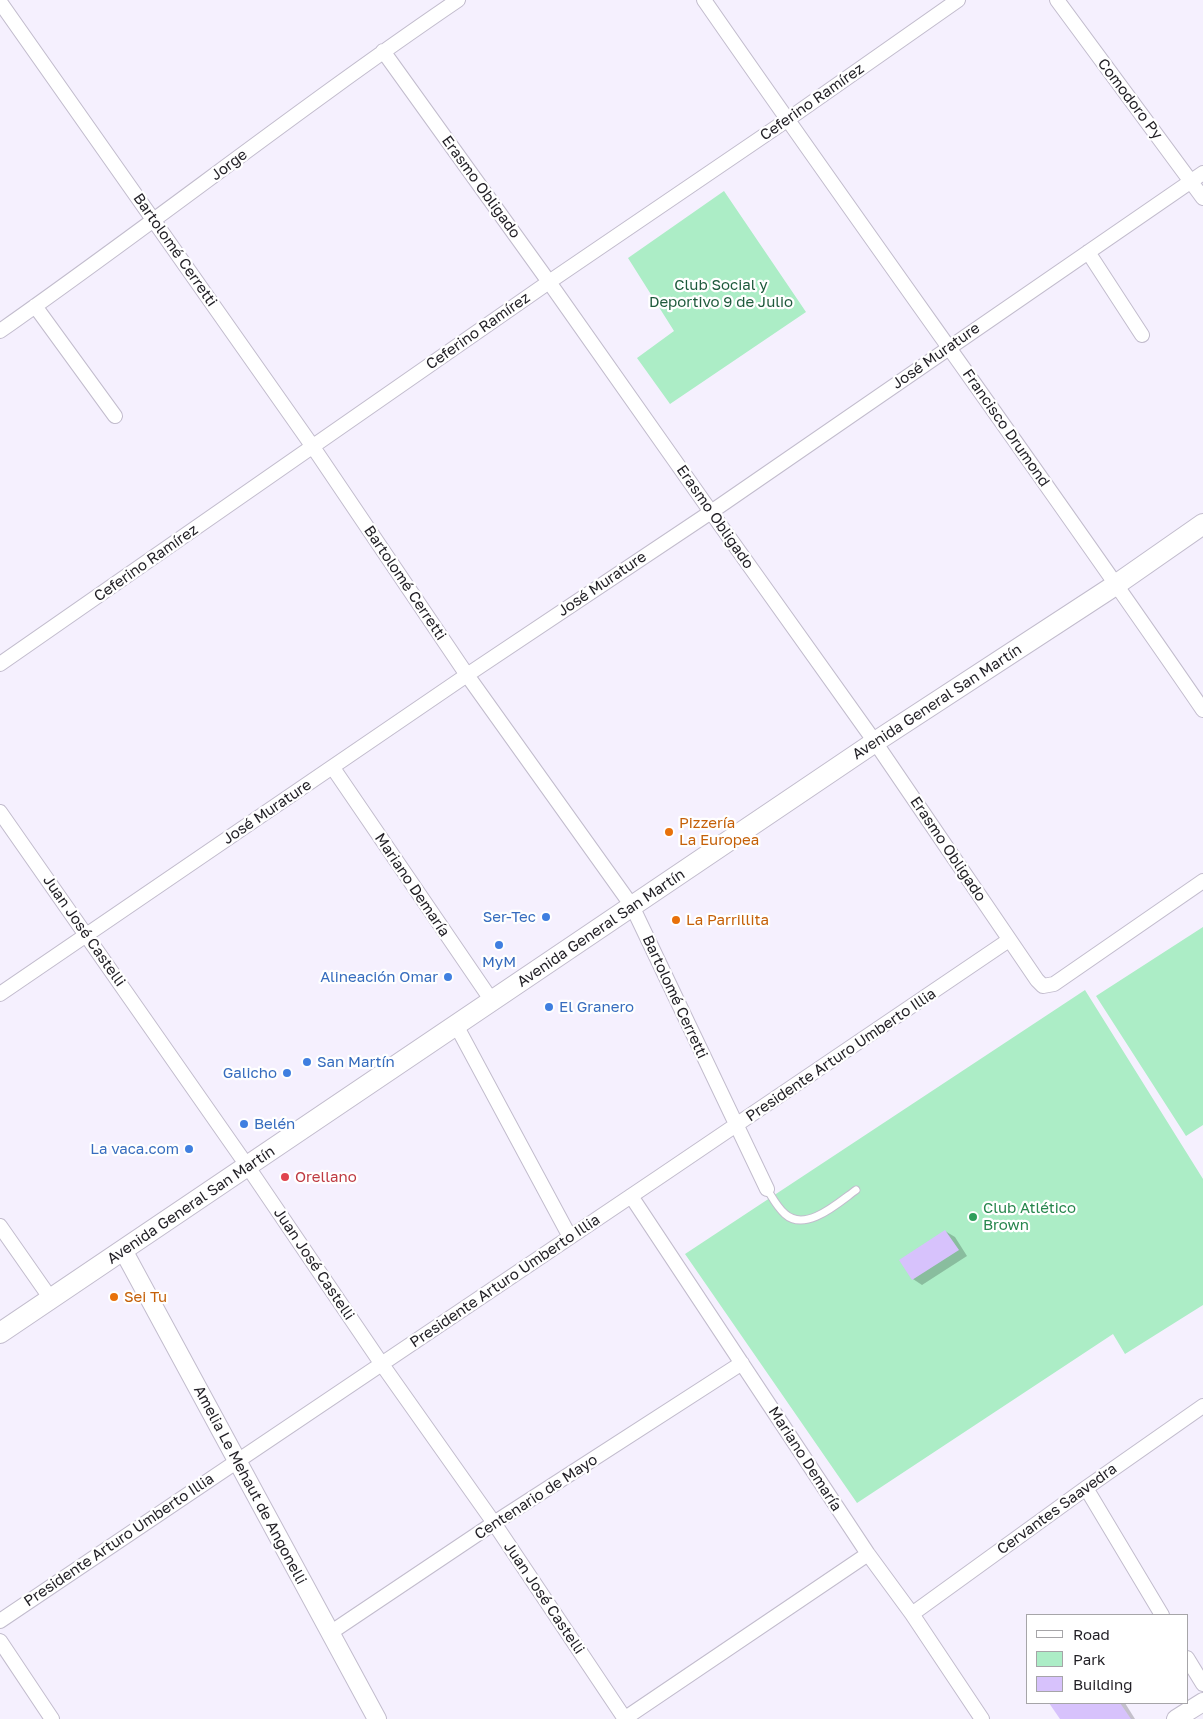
<!DOCTYPE html>
<html>
<head>
<meta charset="utf-8">
<style>
	body { margin:0 }
	#map { position:relative; width:1203px; height:1719px; overflow:hidden; background:#f5f0fe; font-family:"Golos Text",sans-serif }
	canvas { display:block }
	.legend { position:absolute; left:1026px; top:1614px; width:162px; height:90px; box-sizing:border-box; background:#fff; border:1px solid #a6a5a8; margin:0; padding:6px 9px; list-style:none; font-size:15px; color:#211f25 }
	.legend li { display:flex; align-items:center; gap:10px; height:25px }
	.legend b { width:25px; border:1px solid #a6a5a8 }
</style>
</head>
<body>
<div id="map">
<canvas width="1203" height="1719"></canvas>
<ul class="legend">
<li><b style="height:6px;background:#fff"></b>Road</li>
<li><b style="height:14px;background:#acedc6"></b>Park</li>
<li><b style="height:14px;background:#d7c2fc"></b>Building</li>
</ul>
</div>
<script>
const c = document.querySelector('canvas').getContext('2d');
c.lineJoin = 'round';
function paint(path, color) {
  c.fillStyle = color;
  c.fill(path, 'evenodd');
}
function stroke(path, color, width, dash) {
  c.strokeStyle = color;
  c.lineWidth = width;
  c.lineCap = dash ? 'butt' : 'round';
  c.setLineDash(dash || []);
  c.stroke(path);
}
function label(font, color, halo, rows, align = 'center') {
  c.font = font + ' "Golos Text",sans-serif';
  c.lineWidth = 4.5;
  c.setLineDash([]);
  c.textBaseline = 'middle';
  c.strokeStyle = halo;
  c.fillStyle = color;
  for (const [text, x, y, turn = 0] of rows) {
    c.save();
    c.translate(x, y);
    c.rotate((+turn || 0) * Math.PI / 180);
    c.textAlign = isNaN(turn) ? turn : align;
    if (halo) c.strokeText(text, 0, 0);
    c.fillText(text, 0, 0);
    c.restore();
  }
}
paint(new Path2D(`
	M724,191l82,121 -136,92 -33,-46 37,-27 -46,-73z
	M1203,927v198l-17,11 -90,-140z
	M1085,990l118,189v126l-78,49 -12,-20 -256,169 -172,-249z`), '#acedc6');
paint(new Path2D(`
	M945,1231l10,6 12,19 -45,29 -9,-6 -13,-19z
	M1051,1703h74l10,16h-74z`), '#0003');
paint(new Path2D(`
	M945,1230l14,20 -47,30 -13,-20z
	M1049,1703h71l11,16h-71z`), '#d7c2fc');
const service = new Path2D(`
	M767,1189c5,8 10,18 18,25 21,19 54,-12 71,-24`);
const minor = new Path2D(`
	M704,0c165,238 335,471 499,710
	M1057,0l146,198
	M0,2l313,445 154,228 165,231 135,283
	M383,51l166,231 162,230 164,230 162,238 6,6 11,-2 149,-103
	M1088,252l54,83
	M35,306l80,110
	M0,331c154,-108 302,-225 458,-331
	M0,664l549,-382 238,-162 171,-120
	M333,768l159,233
	M0,812l248,355 133,196 113,160 131,196
	M0,994l467,-319 244,-163 492,-339
	M456,1025l114,212
	M631,1196l237,358 44,60 70,105
	M0,1226l51,73
	M1086,1488l76,127
	M912,1614l174,-126 117,-82
	M0,1621c336,-228 674,-452 1009,-681
	M330,1633l164,-110 248,-160
	M0,1641l52,78
	M1187,1658l16,26
	M624,1719l244,-165`);
const tertiary = new Path2D(`
	M123,1250l254,469
	M1176,1719l27,-17`);
const secondary = new Path2D(`
	M0,1333l875,-591 242,-158 86,-60`);
stroke(service, '#c2bccd', 9);
stroke(minor, '#c2bccd', 16);
stroke(tertiary, '#c2bccd', 20);
stroke(secondary, '#c2bccd', 22);
stroke(service, '#fff', 7);
stroke(minor, '#fff', 14);
stroke(tertiary, '#fff', 18);
stroke(secondary, '#fff', 20);
for (const [x, y, r, color] of [
	[669,832,5,"#e8710a"],
	[546,917,5,"#3f7fe0"],
	[676,920,5,"#e8710a"],
	[499,945,5,"#3f7fe0"],
	[448,977,5,"#3f7fe0"],
	[549,1007,5,"#3f7fe0"],
	[307,1062,5,"#3f7fe0"],
	[287,1073,5,"#3f7fe0"],
	[244,1124,5,"#3f7fe0"],
	[189,1149,5,"#3f7fe0"],
	[285,1177,5,"#e0444e"],
	[973,1217,5,"#2e9e5b"],
	[114,1297,5,"#e8710a"]
]) {
  const dot = new Path2D();
  dot.arc(x, y, r, 0, 2 * Math.PI);
  c.fillStyle = color;
  c.fill(dot);
  stroke(dot, '#fff', 2);
}
label('15px', '#211f25', '#fff', [
	["Comodoro Py",1130,99,53],
	["Ceferino Ramírez",812,102,-35],
	["Jorge",229,165,-37],
	["Erasmo Obligado",481,187,54],
	["Bartolomé Cerretti",175,250,55],
	["Ceferino Ramírez",478,331,-35],
	["José Murature",936,356,-35],
	["Francisco Drumond",1006,428,55],
	["Erasmo Obligado",715,517,55],
	["Ceferino Ramírez",146,563,-35],
	["Bartolomé Cerretti",405,583,56],
	["José Murature",602,584,-34],
	["Avenida General San Martín",937,702,-33],
	["José Murature",267,812,-34],
	["Erasmo Obligado",948,849,56],
	["Mariano Demaría",412,885,56],
	["Avenida General San Martín",601,928,-34],
	["Juan José Castelli",84,931,55],
	["Bartolomé Cerretti",675,997,65],
	["Presidente Arturo Umberto Illia",841,1055,-34],
	["Avenida General San Martín",191,1205,-34],
	["Juan José Castelli",314,1264,56],
	["Presidente Arturo Umberto Illia",505,1281,-34],
	["Mariano Demaría",805,1459,57],
	["Amelia Le Mehaut de Angonelli",250,1485,62],
	["Centenario de Mayo",536,1497,-33],
	["Cervantes Saavedra",1057,1509,-36],
	["Presidente Arturo Umberto Illia",119,1540,-34],
	["Juan José Castelli",544,1598,56]
]);
label('15px', '#1e5a3c', '#fff', [
	["Club Social y",721,285],
	["Deportivo 9 de Julio",721,302]
]);
label('15px', '#c56008', '#fff', [
	["Pizzería",679,823],
	["La Europea",679,840],
	["La Parrillita",686,920],
	["Sei Tu",124,1297]
], 'left');
label('15px', '#366cbe', '#fff', [
	["Ser-Tec",536,917],
	["MyM",499,962,"center"],
	["Alineación Omar",438,977],
	["El Granero",559,1007,"left"],
	["San Martín",317,1062,"left"],
	["Galicho",277,1073],
	["Belén",254,1124,"left"],
	["La vaca.com",179,1149]
], 'right');
label('15px', '#be3a42', '#fff', [
	["Orellano",295,1177]
], 'left');
label('15px', '#27864d', '#fff', [
	["Club Atlético",983,1208],
	["Brown",983,1225]
], 'left');
</script>
</body>
</html>
